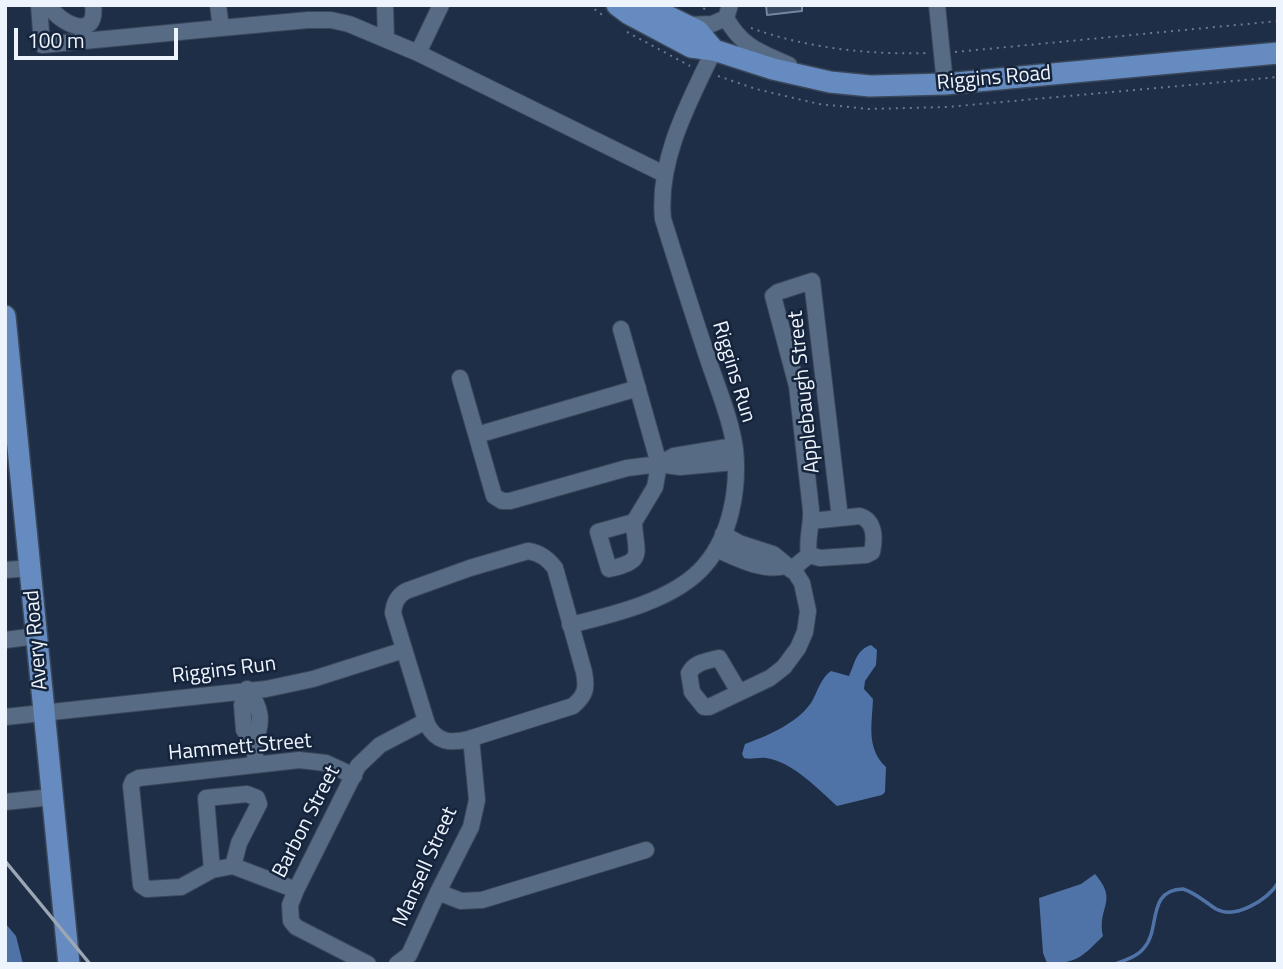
<!DOCTYPE html>
<html>
<head>
<meta charset="utf-8">
<style>
	body { margin:0 }
	#map { position:relative; width:1283px; height:969px; overflow:hidden; background:#1e2e46; font-family:"Titillium Web",sans-serif }
	canvas { display:block }
	.frame { position:absolute; inset:0; border:7px solid #eef4fe; pointer-events:none }
	.scale { position:absolute; left:14px; top:28px; width:164px; height:32px; box-sizing:border-box; border:4px solid #eef4fe; border-top:0; padding-left:9px; font-size:21px; line-height:24px; white-space:nowrap; color:#eef4fe; -webkit-text-stroke:5px #15243b; paint-order:stroke }
</style>
</head>
<body>
<div id="map">
<canvas width="1283" height="969"></canvas>
<div class="frame"></div>
<div class="scale">100 m</div>
</div>
<script>
const c = document.querySelector('canvas').getContext('2d');
c.lineJoin = 'round';
function paint(path, color) {
  c.fillStyle = color;
  c.fill(path, 'evenodd');
}
function stroke(path, color, width, dash) {
  c.strokeStyle = color;
  c.lineWidth = width;
  c.lineCap = dash ? 'butt' : 'round';
  c.setLineDash(dash || []);
  c.stroke(path);
}
function label(font, color, halo, rows, align = 'center') {
  c.font = font + ' "Titillium Web",sans-serif';
  c.lineWidth = 5;
  c.setLineDash([]);
  c.textBaseline = 'middle';
  c.strokeStyle = halo;
  c.fillStyle = color;
  for (const [text, x, y, turn = 0] of rows) {
    c.save();
    c.translate(x, y);
    c.rotate((+turn || 0) * Math.PI / 180);
    c.textAlign = isNaN(turn) ? turn : align;
    if (halo) c.strokeText(text, 0, 0);
    c.fillText(text, 0, 0);
    c.restore();
  }
}
paint(new Path2D(`
	M871,645l6,5 -1,15 -11,16 -1,8 9,10c-1,26 -7,49 13,68l-1,25 -3,3 -45,11c-19,-17 -44,-44 -71,-48 -8,-1 -15,2 -22,0l-2,-4 3,-10c22,-8 51,-20 66,-41 6,-10 10,-26 20,-32l18,5c6,-13 7,-26 22,-31z
	M1095,874c24,28 2,32 8,62 -20,20 -26,28 -56,27l-4,-10 -4,-55 42,-14z
	M5,923l11,13 7,28h-18z`), '#4f73a6');
stroke(new Path2D(`
	M1115,964c10,-4 22,-7 29,-16 17,-19 2,-58 39,-59 13,4 22,13 33,20 20,11 52,-10 62,-26`), '#4f73a6', 3.5);
const building = new Path2D(`
	M766,5h36v6l-35,4z`);
paint(building, '#364760');
stroke(building, '#7285a1', 2);
const minor = new Path2D(`
	M39,5l3,40 179,-17 -3,-23
	M48,5c12,19 50,37 45,0
	M385,5l1,34
	M937,5l8,79
	M726,18c16,29 34,34 63,47
	M687,25l25,-1 14,-6 4,-13
	M221,28l87,-8h23l18,4 69,29 246,121
	M418,53l23,-48
	M621,329l38,135 -4,23 -21,35 -36,10 11,37c38,-8 26,-16 25,-47
	M460,378l34,118 8,5h8l117,-33 32,-4 21,3 55,-5
	M477,435l161,-47
	M659,464l15,-8 60,-10
	M723,534l16,9 34,11 22,18 7,11 6,28 -3,21 -7,16 -14,19 -14,11 -61,29h-5l-12,-15 -3,-19c6,-11 18,-12 30,-15l20,34
	M716,549c21,9 46,23 69,17
	M528,551c12,2 19,7 27,17l29,104c3,16 2,23 -11,34l-104,33c-19,5 -33,3 -42,-15l-34,-111c1,-10 4,-17 13,-22l64,-23z
	M809,555l11,3 46,-3 6,-3c3,-14 3,-31 -12,-36l-49,5
	M5,570l26,-2
	M791,570l18,-15c-3,-16 3,-29 2,-45l-14,-124 -24,-90 5,-4 34,-11 28,237
	M570,625c42,-10 106,-25 135,-60 26,-30 34,-77 30,-116 -4,-29 -17,-60 -26,-87 -16,-48 -31,-95 -46,-143 -6,-59 26,-117 51,-169
	M5,640l32,-4
	M247,689l-5,16 2,25 10,12 2,23
	M247,689c14,18 17,32 7,53
	M5,717l261,-28 47,-10 91,-29
	M5,802l47,-5
	M212,870l-6,-72 41,-4 10,4 2,6 -20,39 -6,23
	M296,890l-63,-24 -21,4 -31,17 -34,2 -6,-4 -10,-99 2,-5 6,-3 160,-18 27,3 28,13
	M438,892l23,9 21,-1 164,-50
	M368,964l-72,-37 -5,-6 -1,-16 6,-15 62,-124 22,-21 46,-24
	M397,964l12,-9 29,-63 33,-65 6,-27 -6,-62`);
const major = new Path2D(`
	M617,5l12,9 62,33 23,3 59,19 57,13 40,4 75,-2 333,-31
	M645,5l53,26 16,19
	M5,316l64,648`);
stroke(minor, '#3a4759', 18);
stroke(major, '#3a4759', 24);
stroke(new Path2D(`
	M589,5l16,12
	M697,5l10,5
	M751,28c55,20 119,27 177,25
	M627,32l63,34
	M955,52l323,-31
	M718,76l38,13 63,15 50,5 78,-2 331,-30`), '#6c788b', 2, [2, 5]);
stroke(minor, '#586b85', 16);
stroke(major, '#658bc0', 21);
stroke(new Path2D(`
	M5,861l85,103`), '#9ca6b5', 3.5);
label('21px', '#eef4fe', '#15243b', [
	["Riggins Road",994,79,-5],
	["Riggins Run",733,372,73],
	["Applebaugh Street",805,392,-96],
	["Avery Road",37,640,-95],
	["Riggins Run",224,671,-7],
	["Hammett Street",240,748,-5],
	["Barbon Street",307,822,-63],
	["Mansell Street",426,867,-66]
]);
</script>
</body>
</html>
